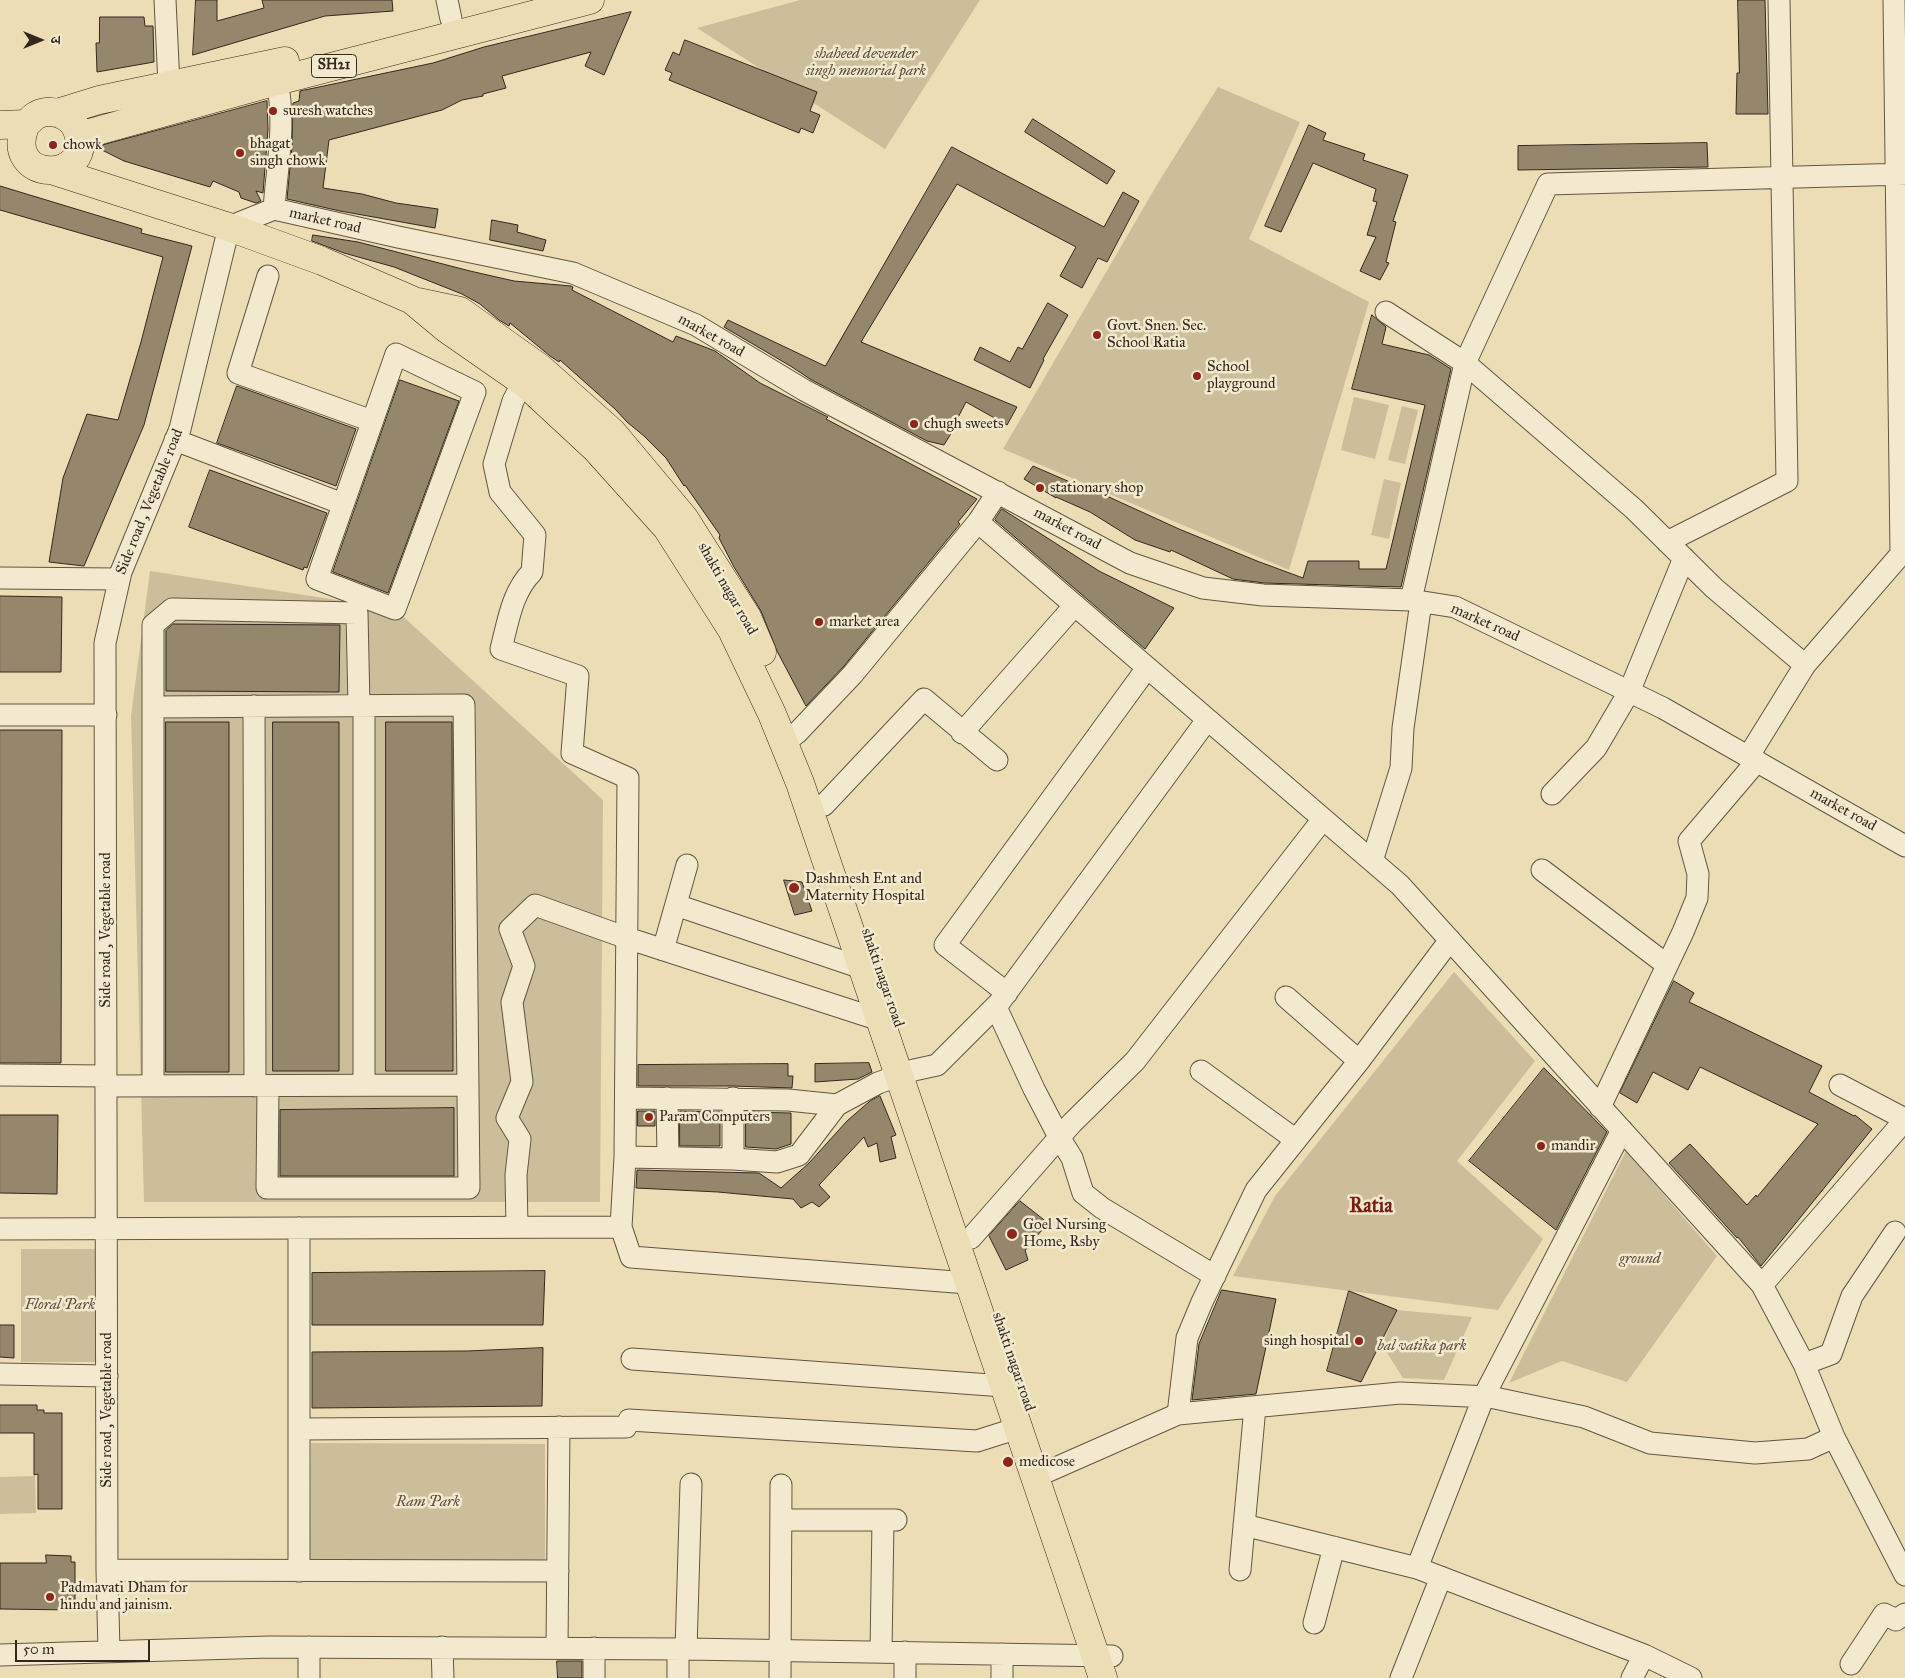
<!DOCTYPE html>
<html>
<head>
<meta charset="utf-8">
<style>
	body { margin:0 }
	#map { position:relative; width:1905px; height:1678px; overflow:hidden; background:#edddb4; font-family:"IM FELL Great Primer","Noto Serif Devanagari",serif }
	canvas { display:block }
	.north { position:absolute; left:15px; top:15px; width:50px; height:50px; -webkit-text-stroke:4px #f3e9ce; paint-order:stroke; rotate:90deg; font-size:14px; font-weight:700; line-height:20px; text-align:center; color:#33291f }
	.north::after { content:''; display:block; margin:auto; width:18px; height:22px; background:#33291f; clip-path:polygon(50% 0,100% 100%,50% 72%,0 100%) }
	.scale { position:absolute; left:15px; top:1640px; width:135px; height:22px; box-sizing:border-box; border:2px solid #33291f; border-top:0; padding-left:6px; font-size:15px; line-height:18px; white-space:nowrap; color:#33291f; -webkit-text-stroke:4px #f3e9ce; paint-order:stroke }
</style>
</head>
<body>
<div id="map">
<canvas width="1905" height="1678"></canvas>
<div class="north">उ</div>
<div class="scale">50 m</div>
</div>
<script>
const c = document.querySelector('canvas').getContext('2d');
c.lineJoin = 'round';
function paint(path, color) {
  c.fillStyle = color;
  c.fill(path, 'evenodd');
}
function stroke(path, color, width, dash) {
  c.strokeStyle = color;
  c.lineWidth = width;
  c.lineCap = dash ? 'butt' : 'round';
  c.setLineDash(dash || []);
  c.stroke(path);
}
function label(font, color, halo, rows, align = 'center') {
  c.font = font + ' "IM FELL Great Primer",serif';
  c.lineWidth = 5;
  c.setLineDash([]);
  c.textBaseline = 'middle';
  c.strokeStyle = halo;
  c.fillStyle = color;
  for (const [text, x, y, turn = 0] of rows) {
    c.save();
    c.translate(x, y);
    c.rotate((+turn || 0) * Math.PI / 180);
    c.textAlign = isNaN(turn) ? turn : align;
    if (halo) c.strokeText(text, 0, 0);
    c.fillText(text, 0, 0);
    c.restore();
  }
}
paint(new Path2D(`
	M800,0h180l-95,149 -188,-121z
	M1218,87l82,35 -51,117 120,63 -80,268 -286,-121 155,-266z
	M1354,397l35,8 -14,54 -34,-9z
	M1402,406l16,4 -13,54 -17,-4z
	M1384,479l17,4 -12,56 -18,-4z
	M150,571l245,38 208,191 -3,402h-456l-13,-486z
	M1454,972l81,89 -78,100 86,78 -45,71 -265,-34 42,-80z
	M1626,1151l91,105 -90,126 -65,-21 -53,22z
	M21,1249h78v113h-78z
	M1397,1310l75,7 -28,63 -41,-2 -21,-33z
	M311,1443l234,1v117l-235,-1z
	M35,1476l1,37 -36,1v-37z`), '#cdbe9b');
const building = new Path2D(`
	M196,0h21v21l47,-13 -2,-8h130l1,11 -68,5 -132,39z
	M1738,0h27l3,114h-32l1,-41h2z
	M631,12l-27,63 -19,-9 6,-14 -89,24 4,12 -23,6v2l-21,4 -20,10 -113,30 -6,48 39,6 34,9 42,6 -3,19 -95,-17 -53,-12 5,-53 1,-43 6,-2 1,-10 133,-28 51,-16z
	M100,17h44l1,9h8l1,36 -57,10 -1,-29h3z
	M685,40l132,52 -7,19 10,4 -7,18 -12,-5 -2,5 -130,-53 3,-7 -7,-3 8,-18 6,3z
	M267,101l1,28 -5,64 -7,-2 5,10 -5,2 -15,-5 -2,-6 -26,-11 -3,6 -86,-26 -28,-14z
	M1033,119l82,52 -8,13 -82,-52z
	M1309,125l17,8 -3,7 42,14 -2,6 45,15 -15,46 3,1 -10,40 3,1 -9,17 -20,-9 16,-34 -9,-2 10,-33 -4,-1 3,-12 -63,-26 -32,69 -16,-6z
	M1707,143l1,24 -190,3v-24z
	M952,147l152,80 19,-35 16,9 -32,61 -9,-4 -16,30 -22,-12 16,-29 -119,-63 -96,158 156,65 -10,18 -41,-23 -15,29 1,1 -8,13 -17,-4 -117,-62 -18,-12 -68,-40 4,-7 97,46z
	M0,186l142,43 -1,4 51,13 -48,179 -60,141 -35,-4 14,-84 24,-64 31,6 23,-78 22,-85 -163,-47z
	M492,220l26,5 -1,7 29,8 -3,11 -53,-11z
	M313,235l45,7 112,29 44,10 57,5 2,1 -1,3 101,52 3,-6 39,15 45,32 68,34 -2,2 151,80 -19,23 2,2 -116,142 -38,40 -29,-55 -16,-40 -27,-44 -15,-29 1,-3 -35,-50 -1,1 -18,-28 -22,-22 -17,-14 -12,-13 -55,-49 -1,2 -9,-6 -40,-33 -1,3 -10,-6 -19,-16 -18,-10 -68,-27 -50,-14 -32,-12z
	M1048,303l20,12 -25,44 1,1 -14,28 -56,-28 6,-13 30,15 8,-15 4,2z
	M1372,315l14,12 -4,17 47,11 22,14 -50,218 -137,-4 -31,-4 -62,-29 -1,2 -35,-12 -45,-28 -34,-15v1l-32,-19 9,-13 53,23v-1l12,4 81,37 78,32 46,17 5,-17h51v8h27l39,-164 -73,-16z
	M400,380l59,21 -71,192 -55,-21z
	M237,386l119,43 -20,57 -119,-43z
	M210,470l117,43 -20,55 -3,-1 -1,3 -114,-43z
	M1002,509l97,62 75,37 -29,41 -150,-129z
	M0,596l62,1 -1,75h-61z
	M173,624l167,1 -1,67 -173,-1v-60z
	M166,722h63v350h-63z
	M273,722h66v349h-66z
	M386,722h66l1,349h-67z
	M0,730h62l-1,333h-61z
	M784,880l18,2 10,29 -17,4z
	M1674,981l20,12 -5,9 133,64 -13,26 45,24 1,-1 17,14 -111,137 -23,-29 -1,1 -68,-75 21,-19 57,61 9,-10 1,2 61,-73 -118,-57 -12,23 -35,-18 -16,31 -17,-10z
	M869,1063l3,9 -14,7 -43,3v-18z
	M788,1064v12h5l-1,12 -59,-2h-95v-21z
	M1544,1068l63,64 -51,98 -87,-69z
	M880,1096l16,39 -5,2 5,21 -16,4 -3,-19 -9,4 -4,-10 -45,48 11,12 -11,10 -7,-5 -11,6 -8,-9 -75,-7 -82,-4 1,-18 122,3 22,15 28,-25 38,-42 23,-20z
	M454,1108v68h-174v-66z
	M638,1111h17v15h-17z
	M680,1111l40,1v34h-40z
	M746,1112l45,1v31l-15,5 -30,-2z
	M0,1115h58l-1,79 -57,-1z
	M1020,1201l28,22 -12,14 3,2 -14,11 3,10 -22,10 -17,-34z
	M545,1271l-2,54h-231v-52z
	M1222,1290l54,9 -20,95 -64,6 7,-56z
	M1349,1291l48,19 -36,72 -34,-11z
	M0,1325h14v33l-14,-1z
	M543,1348l-1,58 -230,2v-56l155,-1z
	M0,1405h37v5h7v3h18v96h-24v-35l-4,1v-42h-34z
	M46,1555l25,1v6h4v48l-75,-1v-46h46z
	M557,1661h25v17h-24z`);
paint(building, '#94876c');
stroke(building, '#33291f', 1);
const minor = new Path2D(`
	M165,0l4,85
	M447,0l4,19
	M274,209c3,-43 12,-85 3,-128
	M268,276l-30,97 134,48
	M1386,312l79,51 169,146 80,79 91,77
	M396,354l79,38 -80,217 -78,-30z
	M523,382l-10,19 -19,63 6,28 35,43 -3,37c-20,20 -24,50 -31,77l77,27 -6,77 56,25 -3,379 -4,70 10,30 337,26
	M175,440l168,64
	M978,522l422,363 362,400 42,79 30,73 71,138
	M1667,542l120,-61 -8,-481
	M0,578l119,1
	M1411,600l54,-237 83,-179 357,-10
	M254,706l1,380
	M153,707l311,-2 5,483h-202l1,-102
	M0,715h106
	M962,733l113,-128
	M784,743l13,-10 56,-59 125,-152 20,-30
	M1748,757l57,-92 96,-111 -7,-554
	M1552,794l44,-46 33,-56 55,-134
	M824,805l100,-106 73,61
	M1372,861l29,-93 2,-40 18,-126
	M1542,870l125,95
	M676,905l186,63
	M663,950l24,-85
	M1007,993l-62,-48 202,-277
	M1286,997l73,64
	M996,1007l38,82 25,48 13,21 11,35 19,15 113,68
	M1201,1071l95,69
	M0,1075l106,1
	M364,1085v-379
	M1840,1085l65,34
	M107,1086l361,-1
	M153,1086v-461l19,-16 185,4 2,93
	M626,1098l162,2 49,5
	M667,1098l1,60
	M733,1098v61
	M1600,1107l83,-175 14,-34 1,-24 -9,-33 68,-80
	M625,1157l108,2 44,3 22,-7 38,-50 41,-22 36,-13 23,-5 62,-62 208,-283
	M517,1227l-1,-52 4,-36 -13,-21 15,-36 -10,-80 12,-36 -14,-37 25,-24 92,33 253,82
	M299,1228v343
	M0,1229l621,-2
	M971,1238l101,-115 63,-62 188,-242
	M1762,1285l143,-165
	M632,1359l372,27
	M1804,1364l27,-10 21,-58 43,-64
	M0,1374l107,2
	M1178,1414l9,-76 15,-36 54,-112 103,-129 91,-121
	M299,1429l327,-2 3,-7 348,21 41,-13
	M1035,1477l143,-63 222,-21 90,4 94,20 66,26 105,10 53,-4 26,-12
	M781,1520h115
	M1244,1525l173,43 227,87 47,23
	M1417,1568l67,-172 138,-266
	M107,1570l451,1
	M1240,1570l15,-163
	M1314,1623l20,-76
	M309,1647v31
	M442,1647l1,31
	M557,1648l2,-221
	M686,1649l5,-165
	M109,1651l-2,-81 -2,-927 16,-71 59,-143 49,-202 45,-18 124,28 175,36 123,52 108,65 326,173 73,25 60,7 148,5 44,7 208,101 242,138
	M881,1652l2,-132
	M905,1652v26
	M0,1655l269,-8 417,2 426,7
	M1851,1664l33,-50 12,6 9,-6
	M594,1678v-30
	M678,1678v-29
	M780,1678l1,-193
	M1002,1678v-24
	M1401,1678l40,-101
	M1632,1678l12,-23`);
const major = new Path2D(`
	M57,113l42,-13 186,-39
	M0,125l26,-1c3,-2 6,-6 9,-8 14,-9 36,-2 42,14 20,54 -77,55 -51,-6
	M79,136l198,-55 313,-81
	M54,171l175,56 93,34 90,39 35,29 79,55 69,64 72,80 65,102 40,84 28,69 303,895
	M418,302l42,9 80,57 72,64 72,86 63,99 15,35`);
stroke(minor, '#625644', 23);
stroke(major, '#33291f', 29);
stroke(minor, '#f3e9ce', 21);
stroke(major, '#edddb4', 28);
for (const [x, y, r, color] of [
	[273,111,5,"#8f2418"],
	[53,145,5,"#8f2418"],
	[240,153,5,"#8f2418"],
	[1097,335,5,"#8f2418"],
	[1197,376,5,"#8f2418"],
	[914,424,5,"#8f2418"],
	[1040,488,5,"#8f2418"],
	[819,622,5,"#8f2418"],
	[794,888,6,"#8f2418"],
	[649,1117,5,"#8f2418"],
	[1541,1146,5,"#8f2418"],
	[1012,1234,6,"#8f2418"],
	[1359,1341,5,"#8f2418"],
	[1008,1462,6,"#8f2418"],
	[50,1597,5,"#8f2418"]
]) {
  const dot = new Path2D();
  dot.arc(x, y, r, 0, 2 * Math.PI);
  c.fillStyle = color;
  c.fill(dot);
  stroke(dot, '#f3e9ce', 2);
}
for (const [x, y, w] of [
	[334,66,45]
]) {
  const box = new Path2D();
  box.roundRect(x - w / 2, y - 11.5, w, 23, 4);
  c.fillStyle = '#f3e9ce';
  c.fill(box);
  stroke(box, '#33291f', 1);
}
label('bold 14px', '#33291f', null, [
	["SH21",334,66]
]);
label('italic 15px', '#5a4e3e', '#f3e9ce', [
	["shaheed devender",866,54],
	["singh memorial park",866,71],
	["ground",1640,1259],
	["Floral Park",60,1305],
	["bal vatika park",1422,1346],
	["Ram Park",428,1502]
]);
label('15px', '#33291f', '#f3e9ce', [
	["suresh watches",283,111],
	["bhagat",250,144],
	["singh chowk",250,161],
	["chowk",63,145],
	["Govt. Snen. Sec.",1107,326],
	["School Ratia",1107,343],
	["School",1207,367],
	["playground",1207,384],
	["chugh sweets",924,424],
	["stationary shop",1050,488],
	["market area",829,622],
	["Dashmesh Ent and",805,879],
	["Maternity Hospital",805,896],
	["Param Computers",659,1117],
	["mandir",1551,1146],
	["Goel Nursing",1023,1225],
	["Home, Rsby",1023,1242],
	["singh hospital",1349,1341,"right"],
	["medicose",1019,1462],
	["Padmavati Dham for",60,1588],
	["hindu and jainism.",60,1605]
], 'left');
label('15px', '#33291f', '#f3e9ce', [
	["market road",325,221,13],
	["market road",711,336,29],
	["Side road , Vegetable road",150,502,-68],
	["market road",1067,529,28],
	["shakti nagar road",727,589,60],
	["market road",1485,623,24],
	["market road",1843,810,29],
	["Side road , Vegetable road",106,930,-90],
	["shakti nagar road",882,978,71],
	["shakti nagar road",1013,1362,71],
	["Side road , Vegetable road",107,1410,-90]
]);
label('bold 20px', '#7a1f14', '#f3e9ce', [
	["Ratia",1371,1207]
]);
</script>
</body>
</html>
